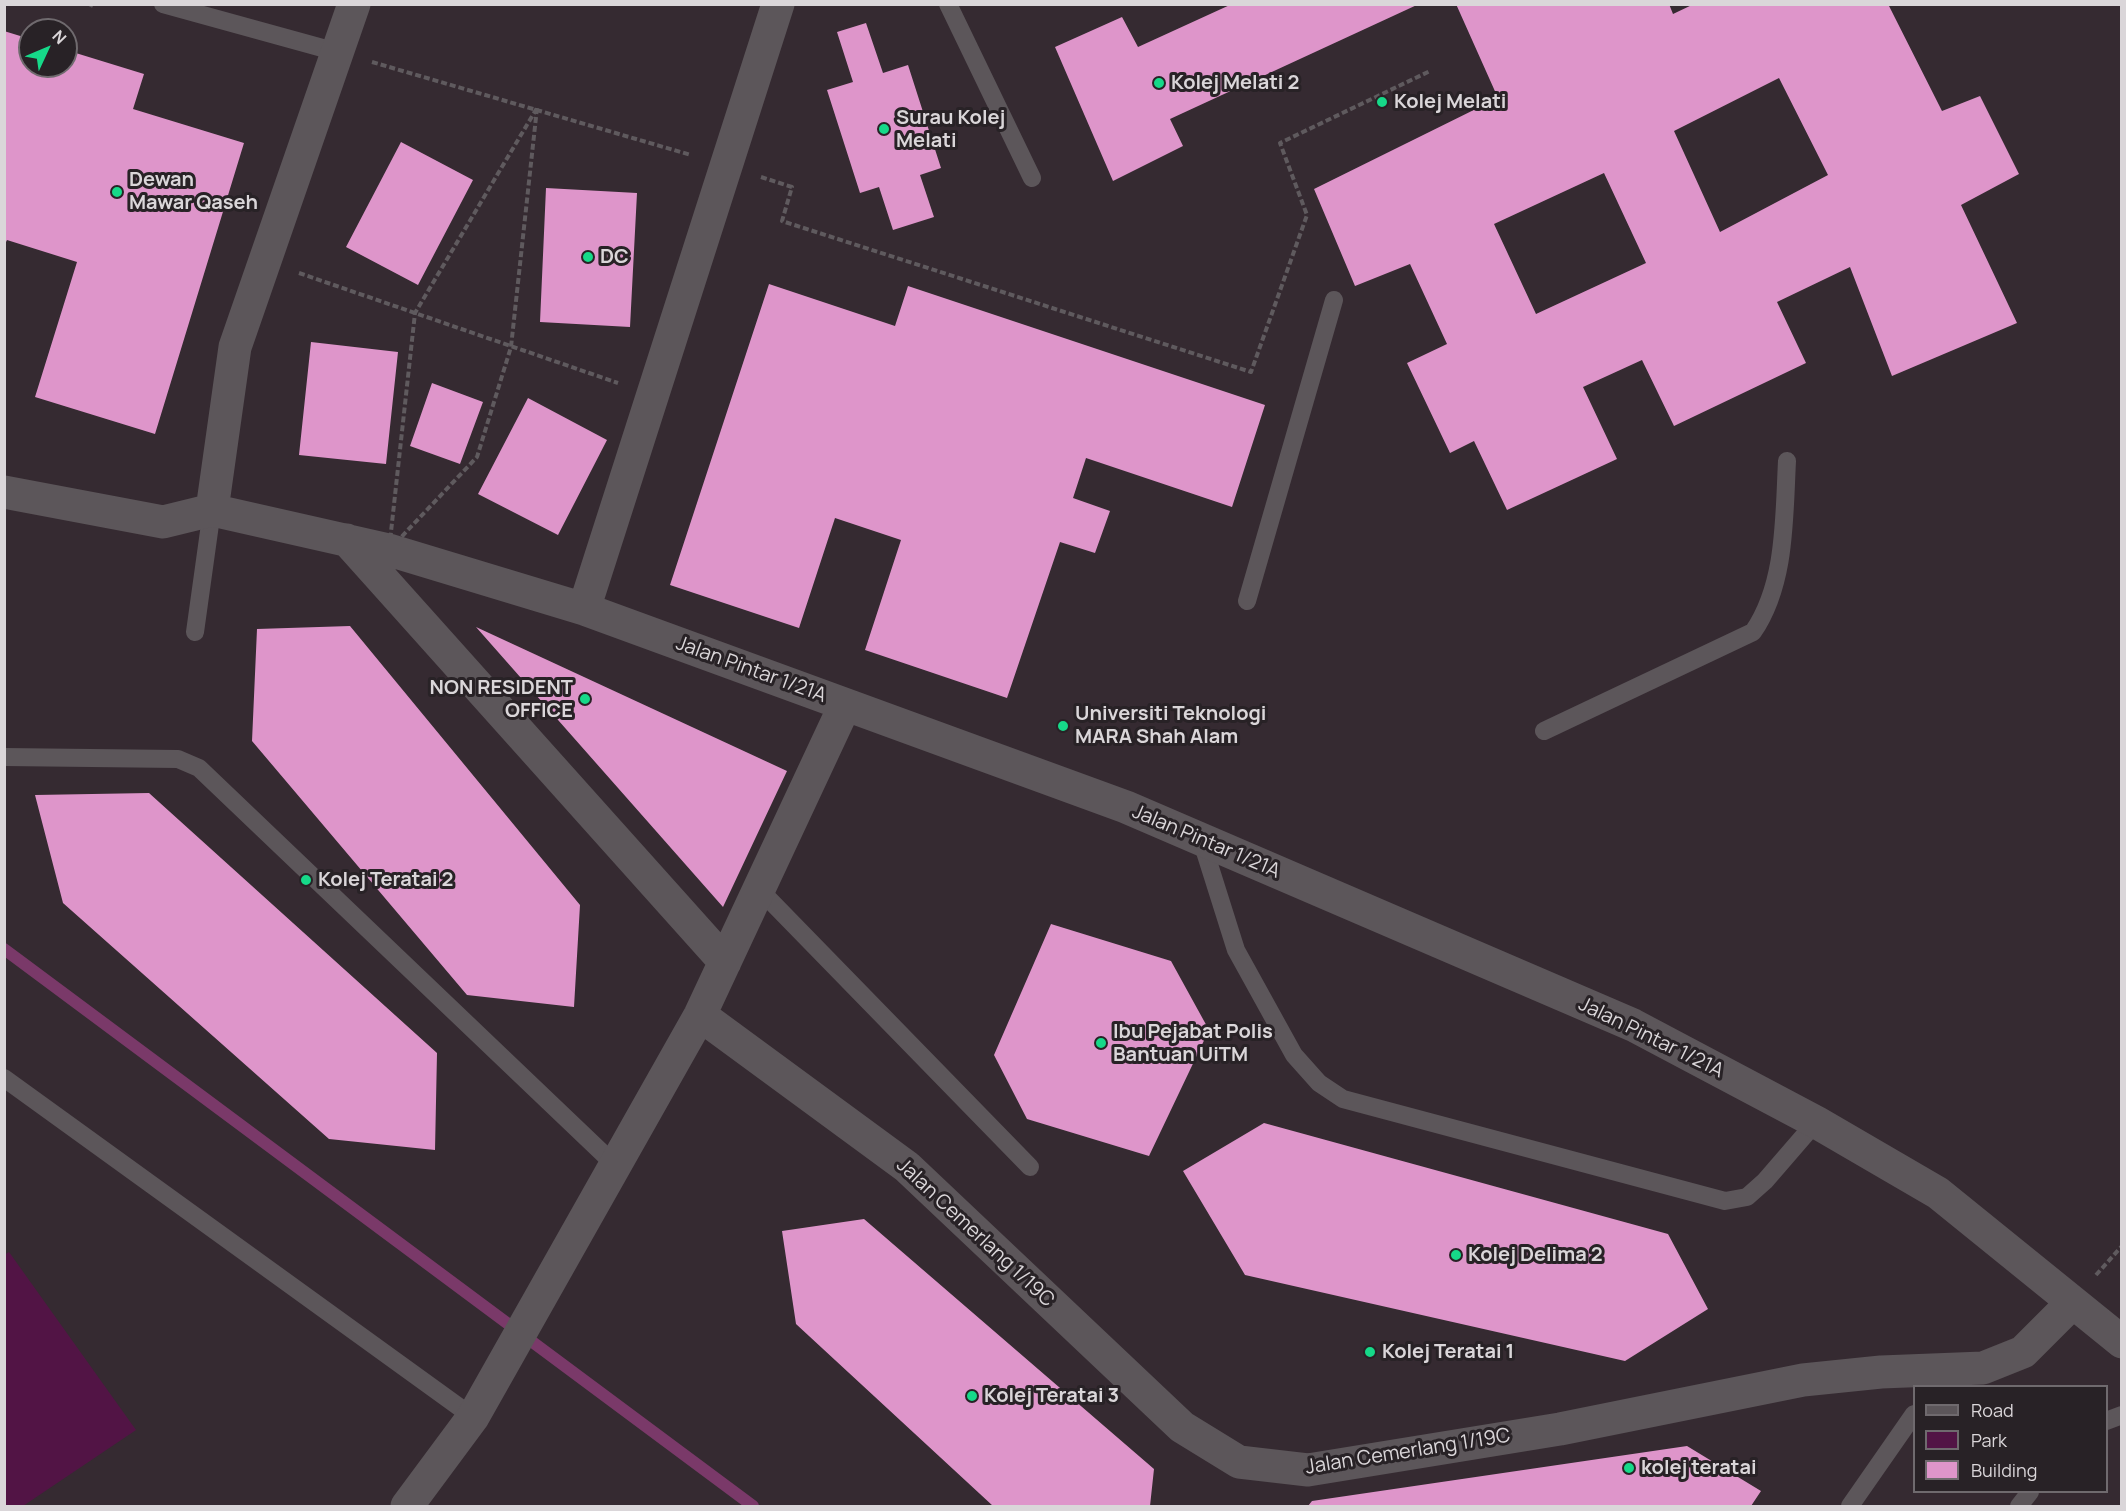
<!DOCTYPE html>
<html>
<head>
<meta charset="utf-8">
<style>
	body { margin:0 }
	#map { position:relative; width:2126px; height:1511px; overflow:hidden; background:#282226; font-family:Manrope,sans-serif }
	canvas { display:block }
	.frame { position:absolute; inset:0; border:6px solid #dad6d9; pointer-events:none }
	.legend { position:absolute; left:1913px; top:1385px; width:195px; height:108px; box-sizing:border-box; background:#282226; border:2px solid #6f6a6e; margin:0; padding:8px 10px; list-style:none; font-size:18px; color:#dad6d9 }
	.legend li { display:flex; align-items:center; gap:12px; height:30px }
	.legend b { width:30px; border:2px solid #6f6a6e }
	.north { position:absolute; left:18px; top:18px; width:60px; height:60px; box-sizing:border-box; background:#282226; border:2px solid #6f6a6e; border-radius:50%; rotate:46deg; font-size:16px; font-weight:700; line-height:24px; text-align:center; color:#dad6d9 }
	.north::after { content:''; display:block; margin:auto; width:21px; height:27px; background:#16d989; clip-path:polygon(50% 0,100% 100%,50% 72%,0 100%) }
</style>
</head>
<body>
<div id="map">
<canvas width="2126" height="1511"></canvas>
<div class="frame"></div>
<ul class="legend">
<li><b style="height:8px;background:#5c565a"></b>Road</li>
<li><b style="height:16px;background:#521445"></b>Park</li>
<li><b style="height:16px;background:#de95ca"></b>Building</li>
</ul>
<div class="north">N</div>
</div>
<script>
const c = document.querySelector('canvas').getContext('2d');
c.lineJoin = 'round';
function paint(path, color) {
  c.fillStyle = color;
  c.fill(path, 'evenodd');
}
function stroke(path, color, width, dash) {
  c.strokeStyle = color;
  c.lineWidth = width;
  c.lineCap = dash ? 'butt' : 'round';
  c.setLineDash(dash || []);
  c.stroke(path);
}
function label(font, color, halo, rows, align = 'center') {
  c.font = font + ' Manrope,sans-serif';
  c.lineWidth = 6;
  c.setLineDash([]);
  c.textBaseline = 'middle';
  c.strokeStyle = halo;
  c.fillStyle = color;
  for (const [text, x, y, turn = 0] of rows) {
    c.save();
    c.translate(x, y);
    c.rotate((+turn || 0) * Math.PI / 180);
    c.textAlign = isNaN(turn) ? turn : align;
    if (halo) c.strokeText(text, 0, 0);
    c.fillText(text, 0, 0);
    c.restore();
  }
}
paint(new Path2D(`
	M5,5h2116v1501h-2116zM30,30h36v36h-36zM1914,1386h192v106h-192z`), '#352a31');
paint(new Path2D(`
	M9,1252l127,178 -113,76h-18l-1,-251z`), '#521445');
stroke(new Path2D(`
	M4,949l749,557`), '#7a3969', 12);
paint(new Path2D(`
	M1232,4h187l-249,115 13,27 -70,35 -58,-134 67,-30 16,30z
	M1456,4h213l4,10 21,-10h194l54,107 38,-15 39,78 -58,31 56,118 -125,53 -42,-109 -73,35 29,61 -132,63 -32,-66 -59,27 34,72 -110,51 -33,-69 -24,12 -43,-90 40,-19 -37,-80 -55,22 -41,-97 184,-91zM1779,78l49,97 -108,57 -46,-101zM1604,173l42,90 -110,51 -42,-90z
	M866,23l17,50 25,-8 33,103 -21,7 14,42 -41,13 -14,-43 -19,6 -33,-103 26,-8 -16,-50z
	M4,31l26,8v27h36v-16l78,24 -11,35 111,34 -89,291 -120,-37 42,-135 -70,-22 -3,6z
	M401,142l72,38 -55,105 -72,-38z
	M546,188l91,5 -7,134 -90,-5z
	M769,284l126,42 13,-40 357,119 -33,102 -146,-49 -13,40 37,13 -15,42 -35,-11 -53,156 -142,-48 36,-110 -66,-22 -36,110 -129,-43z
	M311,342l87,10 -12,112 -87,-9z
	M432,383l51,19 -23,62 -50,-18z
	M528,398l79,42 -49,95 -80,-41z
	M350,626l230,279 -6,102 -107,-12 -215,-254 5,-112z
	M476,627l311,144 -64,136z
	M149,793l288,260 -2,97 -106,-11 -266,-236 -28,-108z
	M1051,924l120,37 38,69 -60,126 -122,-37 -33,-64z
	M1264,1123l404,111 40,75 -83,52 -380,-86 -62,-104z
	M864,1219l290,250 -4,37h-157l-197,-182 -14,-93z
	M1687,1446l74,45 -10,15h-443l4,-5z`), '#de95ca');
stroke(new Path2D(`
	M89,4l4,2
	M372,62l319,93
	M537,108l-26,239 -34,110 -88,93 26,-237z
	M761,177l31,10 -10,34 469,151 56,-157 -27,-72 150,-72
	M299,273l319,110
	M2096,1275l26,-29`), '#5f5a5e', 4, [6, 3]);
stroke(new Path2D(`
	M163,4l174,48
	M948,4l84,174
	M1247,601l87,-301
	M195,632l17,-122
	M1544,731l209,-99c33,-48 31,-114 34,-171
	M4,757l174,2 21,9 416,397
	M1201,839l35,111 58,105 25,28 24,16 382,102 22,-4 18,-16 51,-59
	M759,889l271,278
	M4,1078l469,339
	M2106,1421l16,-6
	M1850,1506l64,-92
	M2019,1506l11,-14`), '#5c565a', 18);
stroke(new Path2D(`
	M4,492l159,30 49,-12 177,40 195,59 542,198 507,218 183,97 122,71 184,149
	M212,510l23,-163 119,-343
	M347,540l378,422
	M584,609l194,-605
	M700,1015l207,152 275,260 57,35 69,8 252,-41 243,-49 78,-8 102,-4 40,-16 48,-48
	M407,1506l66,-89 227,-402 145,-310`), '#5c565a', 33);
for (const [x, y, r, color] of [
	[1159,83,6,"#16d989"],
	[1382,102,6,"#16d989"],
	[884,129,6,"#16d989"],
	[117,192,6,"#16d989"],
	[588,257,6,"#16d989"],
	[585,699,6,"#16d989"],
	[1063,726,6,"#16d989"],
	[306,880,6,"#16d989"],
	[1101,1043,6,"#16d989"],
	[1456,1255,6,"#16d989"],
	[1370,1352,6,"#16d989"],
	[972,1396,6,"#16d989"],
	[1629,1468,6,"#16d989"]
]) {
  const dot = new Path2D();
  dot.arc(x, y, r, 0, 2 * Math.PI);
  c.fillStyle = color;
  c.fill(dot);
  stroke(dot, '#282226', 2);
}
label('bold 20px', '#dad6d9', '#282226', [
	["Kolej Melati 2",1171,83],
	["Kolej Melati",1394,102],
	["Surau Kolej",896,118],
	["Melati",896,141],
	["Dewan",129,180],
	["Mawar Qaseh",129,203],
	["DC",600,257],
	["NON RESIDENT",573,688,"right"],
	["OFFICE",573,711,"right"],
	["Universiti Teknologi",1075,714],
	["MARA Shah Alam",1075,737],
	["Kolej Teratai 2",318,880],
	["Ibu Pejabat Polis",1113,1032],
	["Bantuan UiTM",1113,1055],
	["Kolej Delima 2",1468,1255],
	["Kolej Teratai 1",1382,1352],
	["Kolej Teratai 3",984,1396],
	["kolej teratai",1641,1468]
], 'left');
label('20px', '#dad6d9', '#282226', [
	["Jalan Pintar 1/21A",751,670,20],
	["Jalan Pintar 1/21A",1206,842,23],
	["Jalan Pintar 1/21A",1651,1038,26],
	["Jalan Cemerlang 1/19C",975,1233,43],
	["Jalan Cemerlang 1/19C",1408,1452,-9]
]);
</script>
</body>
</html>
